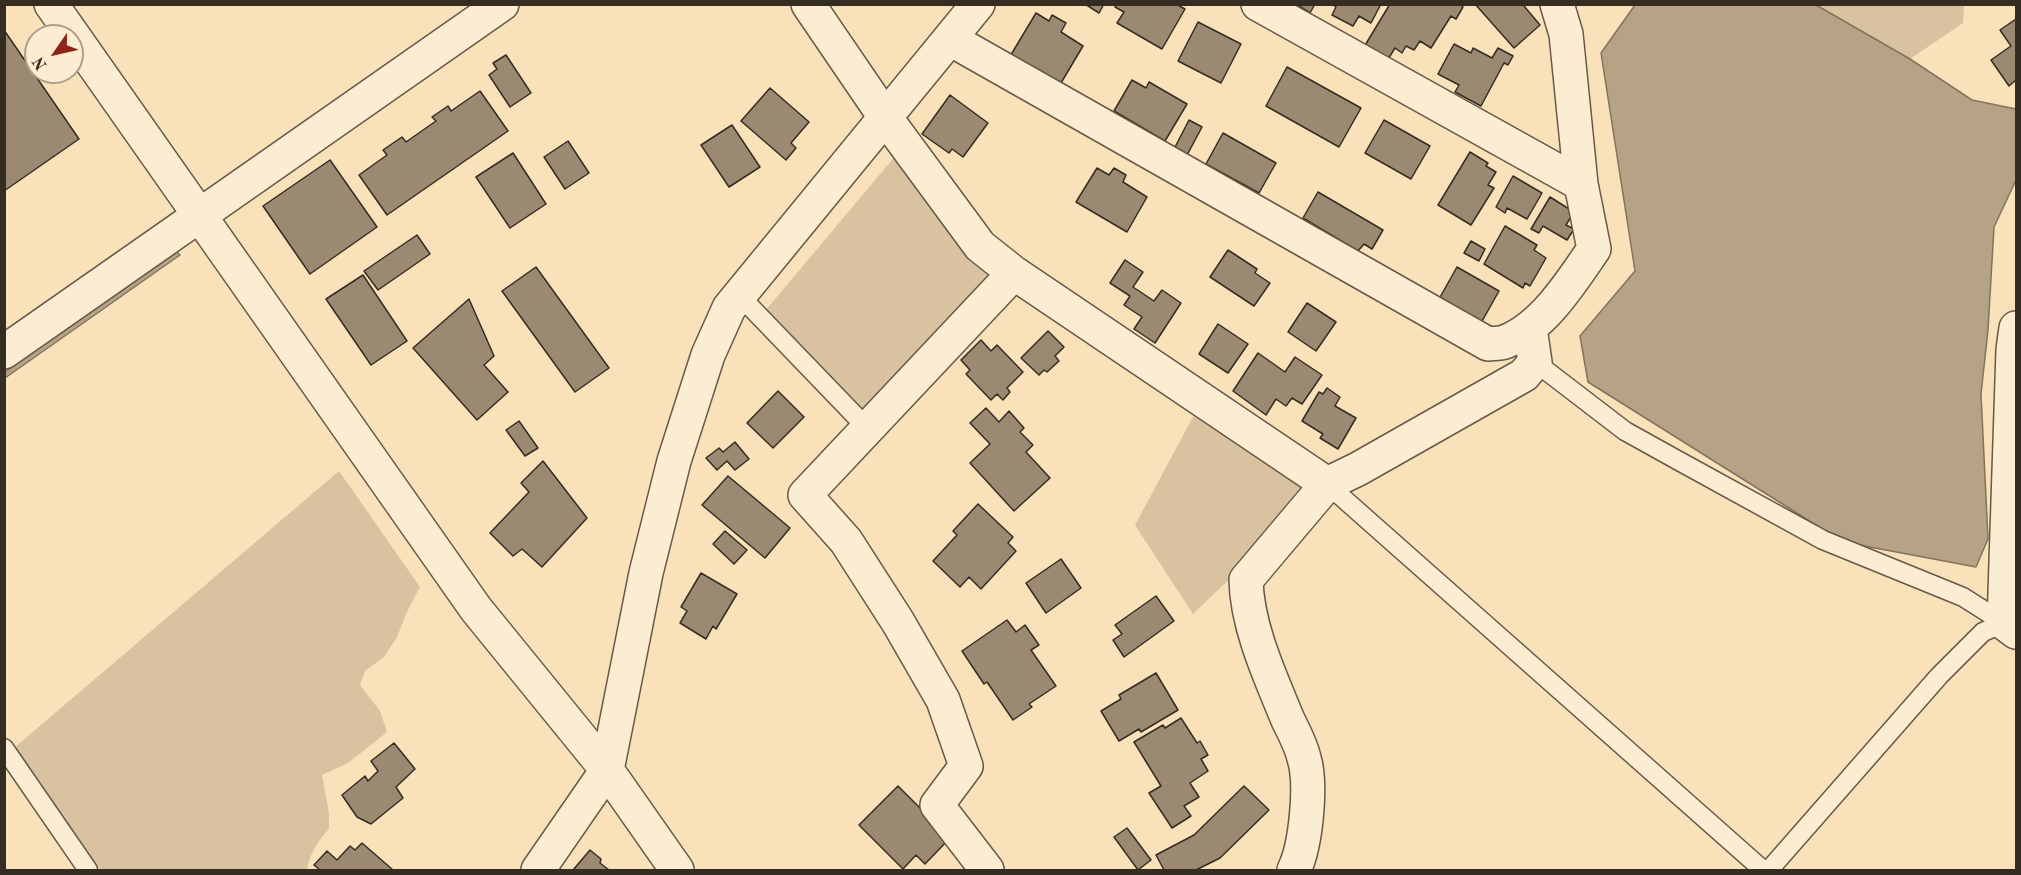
<!DOCTYPE html>
<html>
<head>
<meta charset="utf-8">
<style>
	body { margin:0 }
	#map { position:relative; width:2021px; height:875px; overflow:hidden; background:#f9e1ba; font-family:"Old Standard TT",serif }
	canvas { display:block }
	.frame { position:absolute; inset:0; border:6px solid #352c22; pointer-events:none }
	.north { position:absolute; left:24px; top:24px; width:60px; height:60px; box-sizing:border-box; background:#fbecd2; border:2px solid #ac9f8c; border-radius:50%; rotate:236deg; font-size:16px; font-weight:700; line-height:24px; text-align:center; color:#352c22 }
	.north::after { content:''; display:block; margin:auto; width:21px; height:27px; background:#8f2418; clip-path:polygon(50% 0,100% 100%,50% 72%,0 100%) }
</style>
</head>
<body>
<div id="map">
<canvas width="2021" height="875"></canvas>
<div class="frame"></div>
<div class="north">N</div>
</div>
<script>
const c = document.querySelector('canvas').getContext('2d');
c.lineJoin = 'round';
function paint(path, color) {
  c.fillStyle = color;
  c.fill(path, 'evenodd');
}
function stroke(path, color, width, dash) {
  c.strokeStyle = color;
  c.lineWidth = width;
  c.lineCap = dash ? 'butt' : 'round';
  c.setLineDash(dash || []);
  c.stroke(path);
}
paint(new Path2D(`
	M1816,5h148l-1,18 -53,36z
	M897,154l108,122 -136,141 -104,-106z
	M1209,414l102,65 -68,87 -50,48 -58,-89 58,-108z
	M339,471l81,116 -14,27 -9,23 -13,20 -19,14 -5,14 20,26 7,21 -39,31 -26,12 7,38v16c-12,13 -19,24 -22,41h-206l-87,-122z`), '#d8c2a0');
const water = new Path2D(`
	M1635,5h181l94,54 62,41 44,9v71l-22,47 -6,103 -7,64 7,145 -12,28 -133,-25 -255,-160 -8,-46 55,-65 -34,-218z
	M177,252l3,3 -175,123v-6z`);
paint(water, '#b6a386');
stroke(water, '#82735e', 1.5);
const building = new Path2D(`
	M1085,4h19l-5,9z
	M1117,4h59l9,5 -23,40 -45,-26 7,-11 -9,-5z
	M1296,4h19l-5,9z
	M1332,4h49l-10,19 -12,-7 -6,10 -21,-11 4,-8z
	M1390,4h69l4,3 -7,12 -5,-3 -20,32 -11,-7 -6,9 -8,-4 -4,7 -7,-5 -8,13 -23,-14z
	M1475,4h50l-1,2 16,19 -26,23z
	M1036,13l13,8 3,-6 14,8 -5,9 22,14 -25,42 -49,-30z
	M2016,19v61l-7,6 -18,-26 20,-14 -11,-16z
	M1198,22l43,22 -20,39 -43,-22z
	M4,30l75,109 -75,52z
	M1454,44l17,9 2,-5 19,10 6,-10 15,8 -5,9 -4,-2 -23,43 -26,-14 4,-7 -21,-11z
	M506,55l25,38 -21,14 -21,-32 8,-6 -4,-6z
	M1287,67l74,41 -22,39 -73,-41z
	M1132,80l14,8 3,-6 38,22 -22,37 -51,-30z
	M770,88l39,34 -18,21 5,5 -10,12 -45,-39z
	M480,91l28,40 -121,84 -28,-40 28,-20 -4,-5 19,-13 4,5 30,-21 -4,-4 16,-11 3,5z
	M950,95l38,28 -25,34 -11,-8 -3,4 -27,-19z
	M1189,120l13,7 -16,30 -13,-6z
	M1384,120l46,26 -19,33 -46,-26z
	M732,125l28,42 -31,20 -28,-42z
	M1223,133l53,30 -17,30 -53,-29z
	M568,141l21,32 -24,16 -21,-32z
	M1470,152l18,11 -2,3 10,6 -8,13 6,3 -23,37 -33,-20z
	M513,153l33,51 -36,24 -34,-51z
	M330,160l47,67 -67,47 -47,-68z
	M1097,168l12,7 5,-7 12,7 -3,7 24,15 -20,35 -51,-30z
	M1513,176l29,17 -15,26 -20,-11 -2,5 -9,-6z
	M1318,192l65,38 -11,19 -8,-5 -6,7 -55,-33z
	M1550,197l24,15 -8,13 8,4 -7,11 -24,-14 -4,7 -8,-4z
	M1505,226l32,19 -3,5 12,8 -16,28 -5,-3 -2,5 -39,-24z
	M417,235l13,19 -52,36 -14,-19z
	M1471,241l14,8 -6,12 -15,-8z
	M1228,250l29,19 -2,4 15,10 -16,23 -44,-29z
	M1125,260l18,12 -10,15 21,14 8,-11 19,13 -26,40 -21,-14 8,-12 -18,-12 6,-9 -20,-13z
	M536,267l73,101 -34,24 -73,-101z
	M1457,267l42,24 -18,32 -42,-24z
	M363,275l44,66 -36,24 -45,-66z
	M469,299l25,57 -10,9 24,27 -31,28 -64,-72z
	M1307,303l29,19 -20,29 -28,-19z
	M1218,324l30,20 -20,29 -29,-19z
	M1048,331l16,16 -9,9 4,5 -12,11 -3,-2 -5,5 -18,-17z
	M981,340l10,11 6,-6 26,27 -16,16 3,4 -7,8 -6,-6 -6,6 -25,-26 4,-4 -9,-10z
	M1258,353l27,19 10,-15 27,18 -20,29 -10,-6 -6,8 -10,-7 -10,16 -33,-24z
	M1327,388l13,9 -5,9 21,12 -18,31 -18,-11 3,-4 -21,-13 17,-29 4,2z
	M778,391l26,26 -31,31 -26,-25z
	M986,408l13,14 10,-11 15,17 -4,4 13,13 -7,7 24,26 -36,33 -44,-48 20,-19 -20,-21z
	M519,421l19,27 -13,8 -19,-26z
	M735,442l14,17 -14,11 -8,-9 -10,9 -11,-12 13,-10 4,4z
	M543,461l44,57 -45,49 -20,-18 -9,7 -23,-23 39,-41 -8,-9z
	M728,476l62,52 -25,30 -63,-53z
	M978,504l35,33 -5,6 8,8 -35,38 -12,-12 -9,10 -27,-26 24,-26 -4,-4z
	M725,531l22,19 -13,14 -21,-20z
	M1061,559l20,29 -35,25 -20,-30z
	M701,573l36,21 -21,35 -3,-3 -7,13 -26,-16 7,-12 -6,-4z
	M1156,596l18,25 -50,36 -11,-17 9,-6 -7,-9z
	M1007,620l9,12 9,-7 14,20 -8,5 25,36 -27,18 3,3 -19,13 -26,-38 -3,2 -22,-33z
	M1156,673l22,37 -37,22 -2,-3 -20,12 -18,-30 20,-12 -2,-4z
	M1181,718l16,25 3,-2 8,14 -7,4 7,12 -18,12 9,14 -15,9 7,10 -19,12 -23,-35 12,-7 -27,-44 29,-17 2,3z
	M394,743l21,26 -19,18 7,11 -32,26 -14,-7 -15,-22 23,-19 3,5 10,-10 -7,-10z
	M898,786l52,52 -25,26 -9,-9 -13,14 -44,-44z
	M1244,786l25,24 -49,48 -24,12h-32l-8,-15 38,-20z
	M1127,828l24,32 -13,10 -24,-33z
	M362,843l31,27h-73l-6,-5 13,-14 10,9 13,-14 5,4z
	M590,850l11,9 -1,4 9,7h-36z`);
paint(building, '#9b8a71');
stroke(building, '#352c22', 1.5);
const service = new Path2D(`
	M739,295l129,134
	M1535,362l90,69 54,30 144,79 140,57 41,26
	M1327,484l436,386
	M4,748l84,122
	M1769,870l170,-194 44,-44 21,-9`);
const minor = new Path2D(`
	M808,4l77,113 95,129 34,27 313,211
	M1258,4l323,180
	M950,39l538,305c6,-1 14,0 19,-3 37,-15 65,-60 87,-92l-13,-65 -15,-150 -9,-30
	M2016,328l-3,22 -9,273 12,9
	M4,352l498,-348
	M987,870l-50,-65 29,-39 -23,-66 -45,-78 -52,-81 -41,-46 209,-222
	M1294,870c12,-24 18,-86 10,-112 -3,-13 -10,-26 -16,-38 -18,-44 -41,-93 -42,-140l81,-96 31,-15 166,-94 11,-13 -5,-34`);
const tertiary = new Path2D(`
	M51,4l425,605 131,161 70,100
	M538,870l69,-100 39,-197 28,-112 34,-106 21,-47 249,-304`);
stroke(service, '#665948', 21);
stroke(minor, '#665948', 36);
stroke(tertiary, '#665948', 36);
stroke(service, '#fbecd2', 18);
stroke(minor, '#fbecd2', 33);
stroke(tertiary, '#fbecd2', 33);
</script>
</body>
</html>
